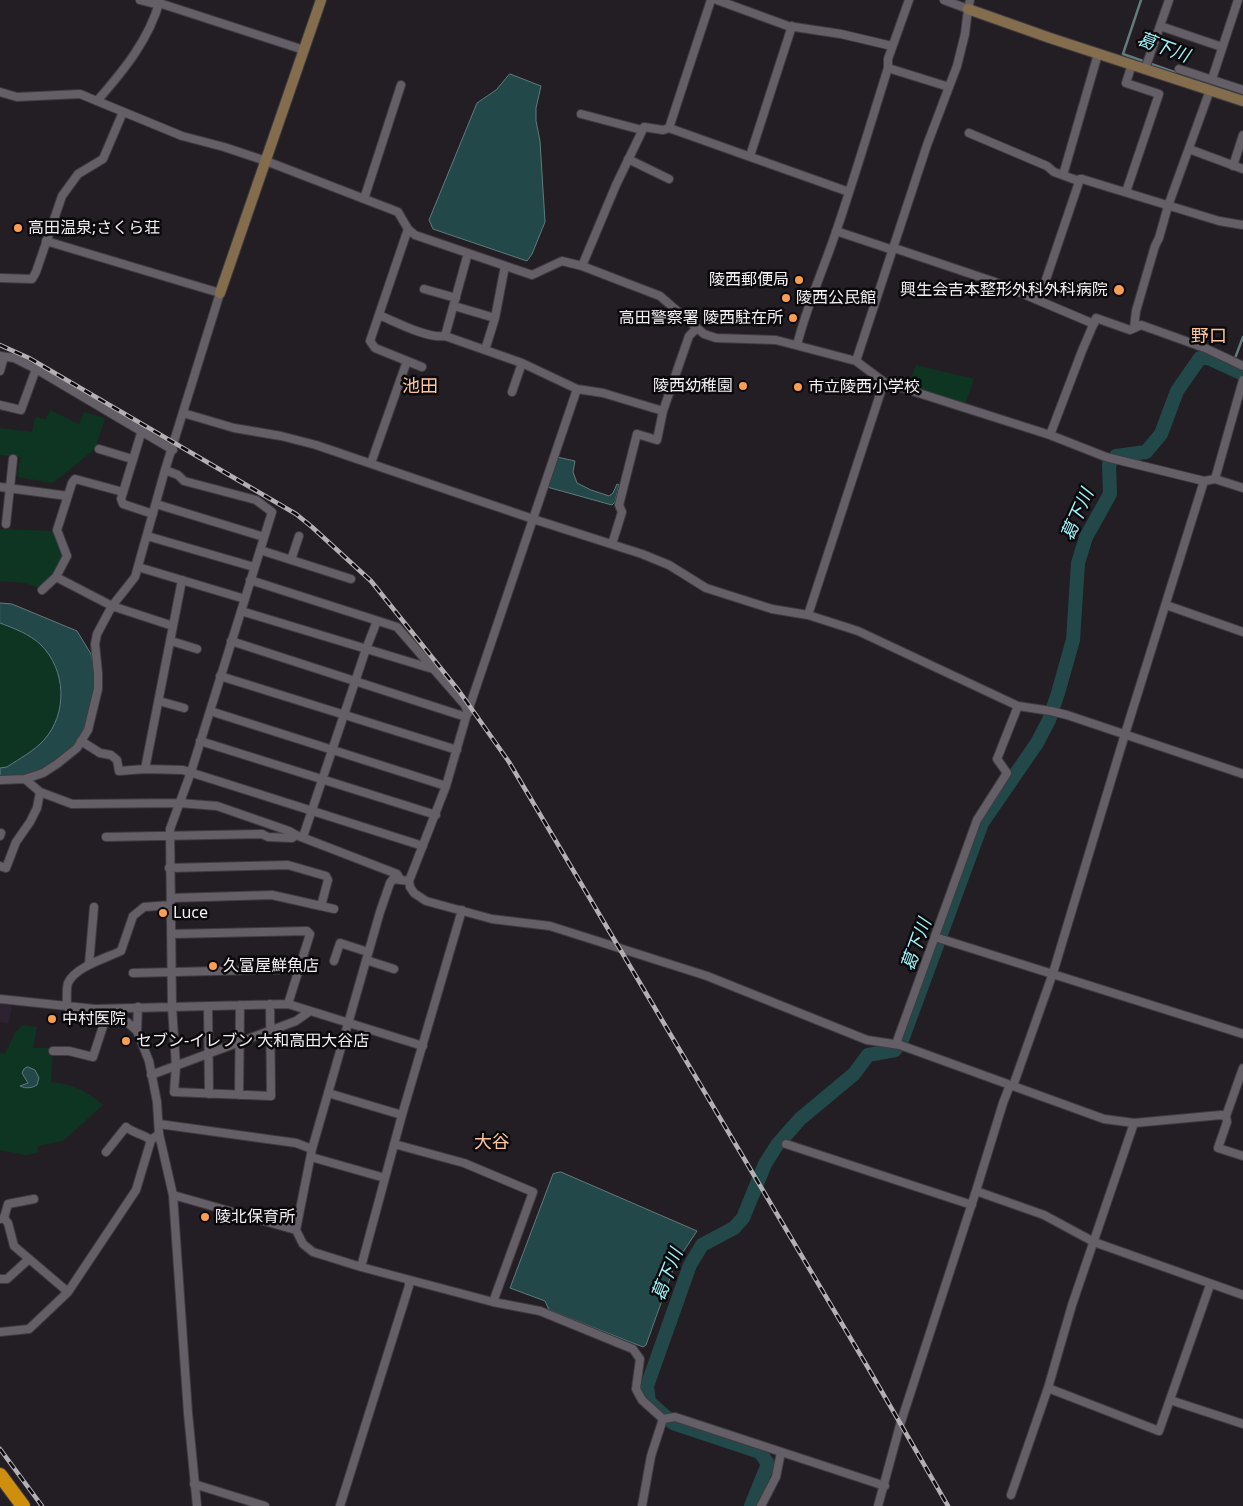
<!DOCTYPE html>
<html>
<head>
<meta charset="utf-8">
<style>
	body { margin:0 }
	canvas { display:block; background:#221e24 }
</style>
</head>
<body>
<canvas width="1243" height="1506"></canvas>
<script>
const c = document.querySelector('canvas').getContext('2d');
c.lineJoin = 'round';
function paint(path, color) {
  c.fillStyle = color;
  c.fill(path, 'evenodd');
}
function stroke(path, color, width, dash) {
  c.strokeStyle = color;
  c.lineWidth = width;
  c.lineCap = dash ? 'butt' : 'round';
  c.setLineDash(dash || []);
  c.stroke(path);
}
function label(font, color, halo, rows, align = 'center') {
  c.font = font + ' "Noto Sans","Noto Sans JP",sans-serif';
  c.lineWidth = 5;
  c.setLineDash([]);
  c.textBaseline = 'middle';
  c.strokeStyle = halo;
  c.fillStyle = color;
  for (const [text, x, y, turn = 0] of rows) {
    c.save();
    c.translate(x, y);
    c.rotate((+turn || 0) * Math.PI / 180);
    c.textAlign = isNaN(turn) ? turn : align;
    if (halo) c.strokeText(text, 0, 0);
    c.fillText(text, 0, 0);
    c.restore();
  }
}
paint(new Path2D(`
	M0,1004l12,2 -3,17 -9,-1z`), '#2d2231');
paint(new Path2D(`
	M916,365l58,14 -9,25 -57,-17z
	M50,410l29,14 5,-12 21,6 -10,31 -42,34 -36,-6 4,-20 -21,-2v-27l32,4 3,-15 11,2z
	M0,529l54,2c3,6 10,16 10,23 1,14 -17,27 -27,33l-12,-4 -25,-2z
	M0,623c13,5 30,11 41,22 25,25 27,68 3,95 -10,11 -25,19 -37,27l-7,1z
	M22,1025l15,2 -4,21h20l-2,34c21,2 36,9 52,23l-40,36 -25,5 -1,7 -11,2 -26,-5v-97l5,1 10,-21z`), '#0d3522');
const water = new Path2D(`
	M510,74l31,12 -5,22v13l4,20 5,81 -13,32 -5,7 -94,-32 -4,-9 48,-117 19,-13z
	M557,457l18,4 -2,11 4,11 14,7 18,6 4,-3 4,-9 2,1 -4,17 -3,3 -65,-18z
	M0,603l12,1 65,27 14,23 2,9 2,20 -3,22 -12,35 -17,16 -21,15 -30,8 -12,-2v-9l7,-1c12,-8 27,-16 37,-27 24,-27 22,-70 -3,-95 -11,-11 -28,-17 -41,-22z
	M28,1067l7,3 4,8 -2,7c-5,3 -11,4 -17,1l8,-3 -6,-10 2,-4z
	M561,1172l136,59 -22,33 -29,81 -3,2 -94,-37 -4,-9 -35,-13 43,-114z`);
paint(water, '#22484a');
stroke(water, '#607a7d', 1);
stroke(new Path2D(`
	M1141,0l-18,54 88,31
	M1231,369l12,-32`), '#607a7d', 2.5);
stroke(new Path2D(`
	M751,1506l17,-42 -8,-12 -87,-29 -24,-21 -2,-16 43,-121 12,-20 32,-17 9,-10 22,-54 12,-19 23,-26 54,-45 14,-19 27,-5 7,-10 80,-217 55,-80 12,-23 9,-27 15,-53 5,-77 8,-26 24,-43 -1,-30 7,-8 30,-4 15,-18 16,-43 23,-33h8l35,16`), '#22484a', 14);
const street = new Path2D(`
	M140,0l19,5
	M717,0l71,26 53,8 51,12
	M944,0l24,9
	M159,3l145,47
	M1160,26l62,21
	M888,68l61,19
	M1145,69l24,-69
	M1179,69l64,21
	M1212,79l26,-79
	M0,92l17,5 63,-3 102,42 42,11 42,14 132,51 10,17 7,6 117,40 30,-14 20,5 78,30 44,38 12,4 60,2 80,21 28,21 166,53 56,22 98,24 11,-2 28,9
	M97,101c27,-31 52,-61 63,-101
	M581,114l61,16
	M669,128l42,-128
	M969,133l78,33 7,6 22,8 6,-1 137,42 24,4
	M1189,149l54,20
	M750,156l42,-130
	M628,159l41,20
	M1233,166l10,-31
	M1063,175l35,-121
	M1126,192l33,-98 -33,-11 6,-19
	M364,199l37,-114
	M408,229l-38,112 5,7 47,19
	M836,231l57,19
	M894,248l101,34 99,42
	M582,266l34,-81 28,-58 19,3 6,-2 180,64
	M0,278l32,1 4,-7 26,-76 16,-22 25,-15 20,-47
	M424,289l32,9
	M1039,300l41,-121
	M454,306l41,12
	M379,315c17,7 49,24 66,21l77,27 55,26 26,4 60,18 26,-75 8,-8
	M1134,328l2,-17 19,-65 4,-8 9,-32 42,-116
	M445,336l23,-83
	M797,345c10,-40 27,-77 40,-116 18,-53 34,-107 51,-161v-9l21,-59
	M485,350l10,-32 10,-52
	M0,356l14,2 22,11 137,81
	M856,361l71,-216 30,-79 8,-32 3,-25 2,-9
	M0,371l4,-14
	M577,389l-111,328 -20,69 -37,95 1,6 4,6 12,8 66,18 58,7 157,50 160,64 33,5 204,74 30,4 87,-8 5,1 1,6 -9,26 25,8
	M512,392l10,-29
	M0,405l21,5 15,-41
	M183,413l51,15 47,8 35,9 217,74 109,35 27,11 37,23 66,21 36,6 50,16 160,75 33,5 16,4 176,59
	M142,430l-21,69 2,5 30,10
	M1050,435l32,-84 14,-33 34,12 11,-5 64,23 38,18
	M99,449l33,10
	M371,463l36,-102
	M165,470l13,5 6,6 72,19 16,12 -62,199 -19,61 -21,57 2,178 4,59 -2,26 97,4 -1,-92
	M1215,479l28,-99
	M0,487l68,9
	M156,504l108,33
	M6,524l7,-65
	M147,536l107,31
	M612,544l10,-32 -3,-7 18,-71 20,6 6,-29
	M260,550l91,29
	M291,560l8,-24
	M138,567l107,32
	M56,577l56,29 61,20
	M182,580l-37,189 38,1 240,76
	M250,580l147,47 68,78 3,8
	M42,590l14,-13 11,-21 -10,-26 15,-47 3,-4 48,13
	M1166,605l77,27
	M241,611l192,58
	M808,615l76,-233
	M171,641l26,8
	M231,641l235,76
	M220,676l237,74
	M159,701l25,7
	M210,711l236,75
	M81,741l19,12 11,2 6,5 2,11 26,-2
	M200,741l236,74
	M25,779l15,13 32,12 107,-1 38,3 72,25 7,4 101,39 3,5
	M0,780l25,-1 18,-6 14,-9 20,-16 11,-18 10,-41v-16l-3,-29 2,-10 15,-28 23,-29 30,-107 55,-177 -174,-52
	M0,836l1,-3
	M106,837l156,-3 6,3 24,1 4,-3
	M303,837l63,-188 11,-28
	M0,866l6,2 10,-26 14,-20 7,-14 3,-16
	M169,868l119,-3 38,11 2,4 -7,26 -49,-11 -101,3
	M409,881l-16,-2 -3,4 -10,29 -68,237 -16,81 7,14 10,8 48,15 132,35 47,9 93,38 7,10 -4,30 6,11 21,19 12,-2 210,69
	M321,906l13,3
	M171,934l136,-3 3,3 -22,70
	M935,937l308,97
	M366,960l28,9
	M334,961l6,-18 28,9
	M89,964l5,-57
	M133,973l166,-4
	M0,999l95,10 193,-5 135,42
	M208,1006l1,88
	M67,1007c0,-7 -1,-18 1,-24 7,-16 38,-25 53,-32l12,-35 11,-9 27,-2
	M138,1007l-1,24 12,30 8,41 2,32 14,61 15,218 9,93
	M103,1012l24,10 10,9
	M896,1044l81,-224 30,-47 -10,-14 21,-53
	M53,1051h16l24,6 14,-43
	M151,1075l145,-54 14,-10
	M1013,1086l40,-113 72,-239 79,-253
	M328,1093l74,22
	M239,1095l1,-90
	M1226,1116l17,-48
	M159,1124l137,19 16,6
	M394,1144l70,19 69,29 -40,110
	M786,1144l186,61
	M106,1152l20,-25c7,6 17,7 25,13
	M311,1157l74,21
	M976,1191l68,24 50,27 149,53
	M173,1195l123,35
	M4,1218l4,-14 26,-5
	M0,1219l4,-1 4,5 6,23 54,46
	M361,1267l41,-152 60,-205
	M0,1279h7l22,-20
	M0,1332l29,-3 39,-37 68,-102 15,-50 8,-6
	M1048,1388l111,43 51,-146
	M1170,1400l73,24
	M194,1484l71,22
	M1011,1495l37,-107 24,-83 62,-182
	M340,1506l69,-220v-6
	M642,1506l9,-50 12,-37
	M761,1506l15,-29 5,-25
	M878,1506l22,-81 76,-234 27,-88 7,-18`);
const secondary = new Path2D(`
	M968,9l82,29 193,63
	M220,293l101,-293`);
const highway = new Path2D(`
	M0,1475l23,31`);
stroke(street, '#3f3b40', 10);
stroke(secondary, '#3f3b40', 12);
stroke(highway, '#3f3b40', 16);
stroke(street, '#645f66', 8);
stroke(secondary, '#846d4c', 10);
stroke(highway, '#cf8f0e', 14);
const rail = new Path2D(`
	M0,345l29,13 267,156 16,13 59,54 88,110 50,71 358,604 81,140
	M0,1449l42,57`);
stroke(rail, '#b3b0b4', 4.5);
stroke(rail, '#0b090b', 2.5, [8]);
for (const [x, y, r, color] of [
	[18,228,5,"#fb9e52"],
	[799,280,5,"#fb9e52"],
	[1119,290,6,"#fb9e52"],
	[786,298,5,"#fb9e52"],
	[793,318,5,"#fb9e52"],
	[743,386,5,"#fb9e52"],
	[798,387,5,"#fb9e52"],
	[163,913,5,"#fb9e52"],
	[213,966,5,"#fb9e52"],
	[52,1019,5,"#fb9e52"],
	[126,1041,5,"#fb9e52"],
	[205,1217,5,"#fb9e52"]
]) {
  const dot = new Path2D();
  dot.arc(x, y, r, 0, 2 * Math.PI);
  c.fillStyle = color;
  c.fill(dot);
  stroke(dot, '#0b090b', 2);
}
label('16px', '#f2eff3', '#0b090b', [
	["高田温泉;さくら荘",28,228],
	["陵西郵便局",789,280,"right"],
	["興生会吉本整形外科外科病院",1108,290,"right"],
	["陵西公民館",796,298],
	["高田警察署 陵西駐在所",783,318,"right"],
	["陵西幼稚園",733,386,"right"],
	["市立陵西小学校",808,387],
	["Luce",173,913],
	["久富屋鮮魚店",223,966],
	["中村医院",62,1019],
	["セブン-イレブン 大和高田大谷店",136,1041],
	["陵北保育所",215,1217]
], 'left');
label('italic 18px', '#9df4f9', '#0b090b', [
	["葛下川",1163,48,20],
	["葛下川",1078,515,-66],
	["葛下川",917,945,-70],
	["葛下川",668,1275,-68]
]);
label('18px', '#fac59e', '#0b090b', [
	["野口",1209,337],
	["池田",420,387],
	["大谷",492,1143]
]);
</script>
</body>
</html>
